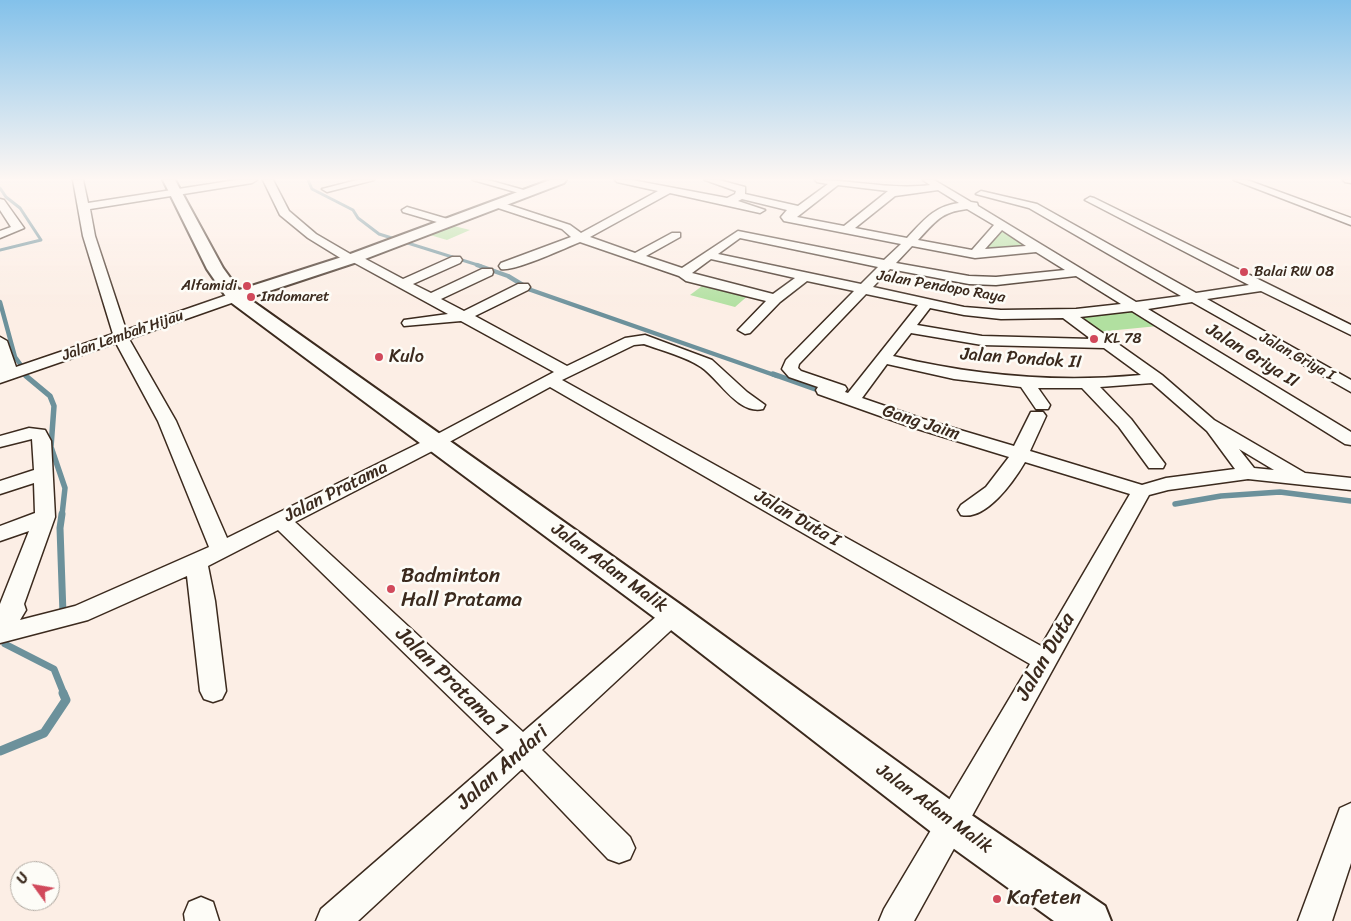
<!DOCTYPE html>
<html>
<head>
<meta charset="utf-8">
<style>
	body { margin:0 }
	#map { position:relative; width:1351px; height:921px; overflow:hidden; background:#fceee5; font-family:Sriracha,sans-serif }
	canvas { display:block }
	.north { position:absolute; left:10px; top:861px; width:50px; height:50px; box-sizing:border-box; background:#fdfcf7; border:1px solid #afa8a0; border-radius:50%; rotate:302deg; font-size:14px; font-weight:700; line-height:20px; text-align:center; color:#3b2a1e }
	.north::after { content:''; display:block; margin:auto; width:18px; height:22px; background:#d1495b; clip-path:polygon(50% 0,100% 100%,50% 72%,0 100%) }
</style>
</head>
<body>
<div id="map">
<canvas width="1351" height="921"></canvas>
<div class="north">U</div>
</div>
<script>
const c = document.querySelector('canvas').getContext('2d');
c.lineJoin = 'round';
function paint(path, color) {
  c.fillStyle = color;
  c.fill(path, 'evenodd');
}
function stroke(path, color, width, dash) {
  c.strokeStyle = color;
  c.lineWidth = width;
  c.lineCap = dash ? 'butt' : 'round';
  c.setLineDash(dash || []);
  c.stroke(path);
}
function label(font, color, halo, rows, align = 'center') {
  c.font = font + ' Sriracha,sans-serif';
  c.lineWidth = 5;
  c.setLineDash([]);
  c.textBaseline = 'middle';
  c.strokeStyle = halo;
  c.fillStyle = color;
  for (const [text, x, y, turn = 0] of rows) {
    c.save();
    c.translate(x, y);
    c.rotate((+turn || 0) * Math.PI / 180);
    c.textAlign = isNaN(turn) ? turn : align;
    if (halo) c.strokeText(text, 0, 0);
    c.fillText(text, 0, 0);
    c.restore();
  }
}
paint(new Path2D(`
	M446,224l24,6 -23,10 -24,-7z
	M1000,227l35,21 -56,5z
	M706,283l44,11 -15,13 -45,-12z
	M1130,308l28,18 -61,6 -23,-18z`), '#b1e0a0');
stroke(new Path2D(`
	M308,180l4,9 41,21 5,8 21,16 102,32
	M0,188l6,9 14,11 21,32 -41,10`), '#6c919b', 3);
stroke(new Path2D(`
	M477,265l31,11 23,14 246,86
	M0,302l15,55 8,11`), '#6c919b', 4.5);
stroke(new Path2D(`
	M773,374l48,17
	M26,376l24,20 4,10 -3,41 14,41 -3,27
	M1175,504l46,-8 59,-4 71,9`), '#6c919b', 5.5);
stroke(new Path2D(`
	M62,514l-2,14 3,86
	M5,644l49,25 10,25`), '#6c919b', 7);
stroke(new Path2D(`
	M0,751l44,-18 22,-33 -3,-7`), '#6c919b', 9);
const minor = new Path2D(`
	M73,180h10l5,23 148,-23h21l-5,3 -162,26 5,27 31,94 104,-36h10l2,3 -2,3 -111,39 47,82 51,117 203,-100 124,-66 -93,-51 -57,5 -2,-3 2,-3 44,-6 -95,-52h-6l-39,-24 -28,-23 -17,-35h10l16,31 27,23 36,21h6l45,24 49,-22h8l2,3 -2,3 -47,21 18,9 51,-24h10l1,3 -1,3 -51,24 23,12 54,-27h10l2,3 -2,3 -53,26 92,50 58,-28 20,-3 67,25 35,32 18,13 -2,4c-25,6 -44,-30 -62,-42 -14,-10 -41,-17 -57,-23l-10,1 -72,35 479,266 89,-152 -105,-32c-11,19 -39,59 -64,53l-3,-5 3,-5 25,-18 23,-30 -98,-30 -93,-33 -2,-4 2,-3 -29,-10 -7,-8 4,-9 68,-69 -47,-10 -27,21 -30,31 -5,1 -7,-4 28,-29 -80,-20 -7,-5 -99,-34c-15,6 -66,30 -79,27l-2,-3 2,-3 70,-26 -9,-8 -70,-23v-4h8l70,23 11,8 77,-42 -41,-9 -2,-2h17l95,18 8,-4 1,-3 -31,-11h14l26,7v7l53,12 30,-22 -11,-2 -2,-2c39,0 77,10 115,5l-7,-5h11l37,22 6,1 1,3 158,96 45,-6 -152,-88 -53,-14 5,-3 56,13 159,89 53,-8 -164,-85 5,-3 4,1 257,127v10l-90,-44 -54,8 144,81v12l-159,-90 -44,7 203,123v13l-6,-1 -213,-133 -52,6 82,58 52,45 91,53 46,5v12l-103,-11 -80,11 -19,5 -235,426h-35l5,-12 146,-245 -480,-277 -108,59 -147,76 228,210 142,-123 8,-3 8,3 4,6 -4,6 -139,129 88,87 5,11 -5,11 -11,4 -11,-4 -86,-90 -164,152h-42l5,-12 183,-159 -226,-220 -70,36 7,35 11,90 -4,8 -9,3 -9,-3 -4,-8 -13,-115 -99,44 -88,23v-39l29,-73 -29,10v-15l35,-13 -1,-30 -34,11v-13l34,-11 -2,-31 -32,8v-11l29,-8 16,2 6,11 4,76 -31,87 2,6 -6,10 55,-14 134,-59 -51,-126 -42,-78 -116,40v-46l7,4 9,26 97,-33 -30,-98zM838,185l50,6 -44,35 -47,-9zM938,190l21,13c-25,3 -36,18 -52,35l-52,-10 40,-32zM670,193l90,20 5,-3 -27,-9 4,-2 45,11 -6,7 3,4 117,23 -17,16 -146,-29 -56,37 -36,-12 34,-19v-4h-8l-37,20 -45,-16zM967,209l27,16 -22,25 -54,-10c18,-19 23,-28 49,-31zM1002,230l24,16 -41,3zM740,238l138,29 -17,17 -143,-30zM912,246l63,12 61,-6 29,18 -69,7 -27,-1 -73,-13zM711,259l84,19 -22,16 -81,-21zM890,269l79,15 27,1 80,-9 45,28 -45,5 -75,1 -37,-3 -91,-20zM866,294l52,11 -70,88 -3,-1 2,-3 -2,-3 -44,-15 -3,-3 1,-4zM930,308l34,7 37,4 62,-1 28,21 -109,-3 -65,-11zM911,333l71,12 122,3 37,27c-85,8 -165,1 -248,-19zM887,364l67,15 67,8 15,22h12l2,-4 -12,-17h44l37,39 30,41h14l2,-4 -34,-45 -31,-32 52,-4 55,48 28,38 -69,9 -24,7 -112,-34 16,-35 -3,-4h-12l-17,34 -91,-27 -61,-21zM1239,449l35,21 -20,-2z
	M357,180h17l-47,12 -5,-3z
	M473,180h15l43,12 -5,3z
	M1234,180h13l104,38v7z
	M1343,180h8v3l-6,-1z
	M0,199l4,1 20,28 -24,10v-7l11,-4 -11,-17z
	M407,207l44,13 2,2 -6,3 -44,-13 -1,-2z
	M1351,803v60l-19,58h-34l42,-113z
	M201,897l12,5 6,19h-34l-1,-7 5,-12z`);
const tertiary = new Path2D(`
	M163,180h12l48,88 16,22 106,-34 205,-76h16l-2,3 -207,79 -109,36 436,309 283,205 138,94 6,15h-57l-115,-83 -277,-215 -433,-322 -22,-32z`);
stroke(minor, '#3b2a1e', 3);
stroke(tertiary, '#3b2a1e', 4);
paint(minor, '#fdfcf7');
paint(tertiary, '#fdfcf7');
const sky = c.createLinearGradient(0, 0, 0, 309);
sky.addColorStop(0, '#83c1ea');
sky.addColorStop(0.58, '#fef7f3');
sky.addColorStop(1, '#fef7f300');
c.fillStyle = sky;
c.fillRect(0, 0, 1351, 309);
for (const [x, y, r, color] of [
	[1244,272,5,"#d1495b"],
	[247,286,5,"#d1495b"],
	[251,297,5,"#d1495b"],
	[1094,339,5,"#d1495b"],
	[379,357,5,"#d1495b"],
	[391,589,5,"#d1495b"],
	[997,899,5,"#d1495b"]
]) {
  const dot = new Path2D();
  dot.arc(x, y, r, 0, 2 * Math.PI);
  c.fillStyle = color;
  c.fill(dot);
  stroke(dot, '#fdfcf7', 2);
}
label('15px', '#3b2a1e', '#fdfcf7', [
	["Balai RW 08",1254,272],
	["Alfamidi",237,286,"right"],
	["Indomaret",261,297],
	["KL 78",1104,339]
], 'left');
label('15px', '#3b2a1e', '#fdfcf7', [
	["Jalan Pendopo Raya",941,287,10],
	["Jalan Lembah Hijau",123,336,-19],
	["Jalan Griya I",1297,357,29]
]);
label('18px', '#3b2a1e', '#fdfcf7', [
	["Jalan Griya II",1252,356,32],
	["Jalan Pondok II",1021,359,4],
	["Gang Jaim",921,423,18],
	["Jalan Pratama",336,492,-27],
	["Jalan Duta I",797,519,30],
	["Jalan Adam Malik",609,568,36],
	["Jalan Adam Malik",934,809,36]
]);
label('18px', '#3b2a1e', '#fdfcf7', [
	["Kulo",389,357]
], 'left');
label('21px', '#3b2a1e', '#fdfcf7', [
	["Badminton",401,577],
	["Hall Pratama",401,601],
	["Kafeten",1007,899]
], 'left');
label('21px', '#3b2a1e', '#fdfcf7', [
	["Jalan Duta",1046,657,-60],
	["Jalan Pratama 1",451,682,44],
	["Jalan Andari",503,768,-42]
]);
</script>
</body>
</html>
